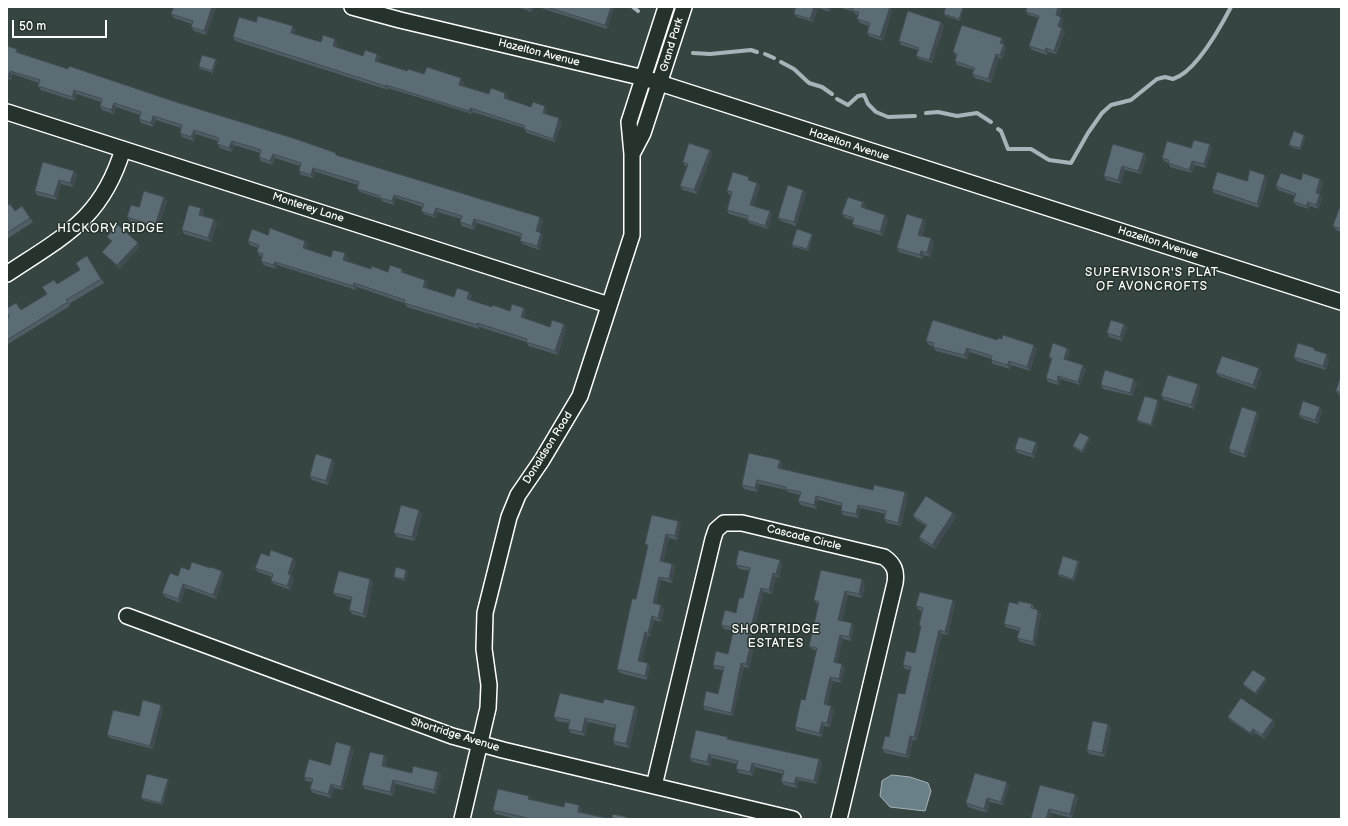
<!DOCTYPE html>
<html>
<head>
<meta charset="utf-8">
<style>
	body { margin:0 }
	#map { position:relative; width:1348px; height:826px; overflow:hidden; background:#364442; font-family:"Balsamiq Sans",sans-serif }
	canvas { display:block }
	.frame { position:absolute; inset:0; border:8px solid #fff; pointer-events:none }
	.scale { position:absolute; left:12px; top:20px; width:95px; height:18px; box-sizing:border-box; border:2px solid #fff; border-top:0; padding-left:5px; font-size:12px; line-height:14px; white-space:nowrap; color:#fff; -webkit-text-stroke:3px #26332d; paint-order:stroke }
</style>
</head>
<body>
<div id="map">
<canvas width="1348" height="826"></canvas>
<div class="frame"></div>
<div class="scale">50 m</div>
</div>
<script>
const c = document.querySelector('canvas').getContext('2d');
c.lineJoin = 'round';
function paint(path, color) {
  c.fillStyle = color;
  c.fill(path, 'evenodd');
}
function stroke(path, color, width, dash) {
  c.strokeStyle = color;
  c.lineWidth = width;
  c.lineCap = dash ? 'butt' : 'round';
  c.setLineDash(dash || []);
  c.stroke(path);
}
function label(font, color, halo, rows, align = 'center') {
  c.font = font + ' "Balsamiq Sans",sans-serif';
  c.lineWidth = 3;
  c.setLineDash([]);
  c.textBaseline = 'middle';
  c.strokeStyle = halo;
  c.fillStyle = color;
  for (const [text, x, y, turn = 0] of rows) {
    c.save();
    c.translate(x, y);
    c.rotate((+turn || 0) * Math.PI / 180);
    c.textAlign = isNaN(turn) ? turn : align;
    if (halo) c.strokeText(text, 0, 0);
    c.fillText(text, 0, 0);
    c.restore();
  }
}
const water = new Path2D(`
	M892,775l18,2 18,6 3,8 -6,20 -35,-4 -10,-11 2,-15z`);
paint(water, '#6a8088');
stroke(water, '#a6b3b8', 1);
stroke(new Path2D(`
	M633,7l5,4
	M693,53l17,1 41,-4 6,2
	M765,54l9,4
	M781,62l13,7 15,14 13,4 10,7
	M837,99l11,6 10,-9 6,-1 4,9 8,8 12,5 27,-1
	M926,113l12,-1 19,4 20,-3 14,9
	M998,129l3,2 7,18h23l18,11 22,3 17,-30 14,-20 9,-8 20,-5 26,-21 8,-2 8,2c23,-7 47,-51 58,-72`), '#a6b3b8', 4);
const minor = new Path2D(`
	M352,7l48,13 244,58 697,224
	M7,112l602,193
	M632,154l11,-21 41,-126
	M7,274c57,-38 95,-55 116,-125
	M127,616l325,120 51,14 290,69
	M654,786l59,-247 3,-9 8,-7h18l142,34c10,7 13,14 11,26l-56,236
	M462,819l26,-111 1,-23 -5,-36 1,-36 24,-96 9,-22 24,-35 38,-64 52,-161v-81l-3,-32 37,-115`);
stroke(minor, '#fff', 18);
stroke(minor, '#26332d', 15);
paint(new Path2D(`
	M174,7h42l-10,28 -12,-4 -3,-4 1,-3 -18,-6 -3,-4z
	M517,7h17l-2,5z
	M538,7h76l-7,22z
	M796,7h36l-2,5 -12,-4 -5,14 -16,-5 -3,-3z
	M838,7h52l2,3 -9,31 -14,-5 -2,-3 2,-7 -9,-3 -3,-4 1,-4 -3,-1 -1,-2z
	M946,7h18l-4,14 -15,-5 -1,-2z
	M1062,8l-3,8 2,1 2,3 -2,7 4,4 -8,23 -9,-2 -1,3 -15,-5 -3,-4 10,-28 -11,-3 -2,-3z
	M256,22l40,7 -2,5 27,8 16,1 -1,4 27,9 14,-2 3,3 -2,5 29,9 57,11 -1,4 26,8 16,-1 3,3 -1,3 24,8 16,3 -1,4 16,8 -7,20 -28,-9 -3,-4v-1l-51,-16 -1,2 -84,-26v2l-153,-49 -2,-4z
	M941,22l3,4 -12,37 -13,-4 -3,-3 2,-6 -17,-5 -2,-4z
	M1004,42v2l2,4 -4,11 -3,-1 -8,25 -16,-5 -3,-4 2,-4 -17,-5 -2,-4 1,-5 -3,-4z
	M7,46l10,3 3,5 523,167 -4,11 4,5 -4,13 -16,-6 -3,-3 1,-4 -28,-9 -16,-5 -3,7 -12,-4 -2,-4 1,-3 -23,-7 -2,6 -12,-4 -3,-3 2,-4 -27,-9 -2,7 -12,-4 -1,-2 -21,-7 -3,-3 1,-4 -42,-13 -3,6 -12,-3 -2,-4 1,-5 -25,-8 -2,7 -12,-4 -2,-4 1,-4 -26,-8 -2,7 -12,-4 -3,-4 1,-3 -22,-7 -2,7 -12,-4 -2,-4 1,-5 -25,-8 -3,7 -12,-4 -2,-4 1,-4 -24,-8 -2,7 -12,-4 -2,-4 1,-4 -24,-8 -2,7 -34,-11 -3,-4 1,-3 -26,-9 -2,6 -4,-1z
	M216,59l1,2 -4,12 -13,-4 -1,-2z
	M1304,135l1,2 -4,13 -10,-3 -2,-2z
	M1191,148h21l-6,20 -11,-3 -3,8 -22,-6 -2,-4 -3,-1 -3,-4z
	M710,150l2,4 -15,40 -14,-4 -3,-4 7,-20h-2l-2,-4z
	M1144,153l2,4 -5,17 -16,-4 -4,14 -15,-4 -2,-4z
	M74,171l3,4 -4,12 -12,-3 -4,16 -20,-5 -2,-4z
	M1268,179l-9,29 -45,-15 -2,-4 35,-8z
	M1320,179l3,4 -4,11 3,4 -4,11 -8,-3 -1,3 -13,-4 -3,-4 2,-5 -17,-6 -2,-4 25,-6z
	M751,180v1l6,2 3,3 -7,20 17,5 2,3 -4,15 -19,-6 -2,-3v-1l-18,-5 -2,-4 4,-15 -2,-1 -2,-3z
	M803,190l3,3 -10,33 -15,-5 -3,-3z
	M164,197l3,4 -9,28 -28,-8 -3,-4 12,-10z
	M863,202l3,4 -1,3 20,6 3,4 -5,17 -28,-9 -3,-3 1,-4 -8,-2 -3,-4z
	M7,206l8,5 7,-5 11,16 -26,17z
	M1341,207v25l-5,-2 -3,-4z
	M201,208l3,4 -1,4 14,7 -6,19 -27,-8 -2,-4z
	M923,219l3,4 -4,13 9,2 3,4 -4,15 -6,-2 -1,4 -24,-7 -2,-4z
	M268,235l37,6 3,4 -2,4 25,8h17l-1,4 24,8 17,3 14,-3 3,4 20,7 3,3 -2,5 28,9 15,-5 3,4 -2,4 22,7 18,4 16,1 -2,6 26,9 16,1 -8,27 -29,-9 -3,-4 -46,-15 -1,2 -72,-22 -3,-4 -47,-16 -1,3 -79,-25 -1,4 -12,-4 -3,-4 1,-4 -2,-1 -3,-4 1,-4 -8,-3 -2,-4z
	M813,235l-4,16 -16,-4 -1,-2z
	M107,237l33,9 -20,23 -15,-14 -3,-3 9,-10z
	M87,256l17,27 -35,21 1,2 -62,38 -1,-2v-24l40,-24 10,-10 23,-14z
	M1127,327l-5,14 -13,-4 -2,-4z
	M997,340l40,9 -7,22 -19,-6 -1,4 -17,-5 -2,-4v-1l-21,-7 -3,7 -31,-8 -3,-4 1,-1 -5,-1 -3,-4z
	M1067,348l3,3 -3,9 19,9 -6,16 -19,-6 -2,6 -11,-3 -2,-4 5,-18 -2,-3z
	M1314,348l2,3 13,7 -3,12 -29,-9 -3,-4z
	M1262,372l-6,17 -37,-13 -3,-3z
	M1341,376v20l-2,-1 -3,-4z
	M1137,383l-4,13 -30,-7 -2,-4z
	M1198,384l2,4 -6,21 -30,-9 -3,-4z
	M1160,402l-8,24 -14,-4 -1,-2z
	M1322,410l-4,14 -17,-6 -2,-3z
	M1259,415l-13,43 -15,-5 -2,-4z
	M1089,437l1,2 -7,14 -9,-5 -1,-2z
	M1036,442l2,4 -4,12 -16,-5 -3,-4z
	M335,462l-7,23 -16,-5 -2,-4z
	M783,464l-2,5 92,21 32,2 3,4 -7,30 -14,-3 -3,-4 1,-5 -24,-6 -3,10 -15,-3 -2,-4 1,-5 -24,-6 -2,9 -15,-4 -3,-4 2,-6 -12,-3 -1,-2 -28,-6 -2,8 -13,-3 -2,-4z
	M419,510l3,4 -7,27 -18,-4 -3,-4z
	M953,513l3,4 -21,32 -14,-8 -2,-4 7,-11 -10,-6 -3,-4z
	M678,521l3,4 -4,15 -8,-2 -6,24 9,2 3,3 -3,16 -11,-3 -5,24 8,5 -3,13 -7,-2 -4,17 -2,-1 -6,25 6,2 2,4 -3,13 -27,-7 -3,-4 19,-70 12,-51 -3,-4z
	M269,556l27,6 -5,13 3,4 -4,11 -16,-6 -3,-3 1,-4 -14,-5 -3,-4z
	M780,560l2,4 -3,14 -3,-1 -4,17 -8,-2 -14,50 4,4 -5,22 -5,-1 -11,49 -28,-6 -2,-4 15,-12 5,-24 -8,-1 -2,-4 15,-11 6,-23 -10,-2 -3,-4 15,-12 7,-15 7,-27 -11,-2 -3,-4z
	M1078,561l2,1 -5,19 -16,-5 -1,-2z
	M189,570l35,4 -8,25 -30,-11 -6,15 -15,-6 -3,-4 16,-17z
	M408,572l-3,9 -10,-3 -1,-1z
	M370,579l3,4 -7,35 -14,-4 -3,-4 2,-10 -15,-4 -3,-3z
	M862,579l3,4 -3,15 -14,-3 -6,26 12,6 -3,14 -8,-2 -6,24 8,5 -4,15 -8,-2 -6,24 4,1 3,4 -4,17 -6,-1 -2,11 -25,-6 -2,-4 10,-27 12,-49 -5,-2 -3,-3 10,-41 -2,-1 -3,-4z
	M953,600l2,4 -7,31 -6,-1 -25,106h-4l-4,18 -24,-5 -3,-4 7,-12 16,-43 5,-24 -5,-1 -2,-4 12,-12 6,-25 -2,-3 3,-14 -3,-1 -3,-4z
	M1018,604h14l3,5 6,4 -6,33 -15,-4 -3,-4 2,-7 -13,-4 -2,-3z
	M1267,680l-10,15 -13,-9 -1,-2z
	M603,703l32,3 3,4 -9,38 -14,-3 -2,-4 2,-13 -27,-6 -3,14 -14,-3 -3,-4 1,-6 -12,-2 -3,-4z
	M161,705l2,4 -10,40 -43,-11 -3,-3z
	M1228,717l47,7 -10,15 -10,-6 -2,3 -22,-15z
	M1111,728l-6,29 -16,-3 -2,-4z
	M729,739l90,20 3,4 -5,21 -18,-4 -2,8 -13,-3 -3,-4 2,-7 -28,-7 -2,9 -14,-3 -3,-4 1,-5 -25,-6 -2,8 -18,-4 -2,-4z
	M354,750l-11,40 -9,-2 -3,10 -18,-5 -3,-4 2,-7 -6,-1 -2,-4 26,-12z
	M387,759l-2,7 27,7 26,-1 3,4 -5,18 -40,-10 -3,12 -28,-7 -3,-4z
	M168,779l1,2 -6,24 -20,-5 -2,-2z
	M1040,785l38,13 -6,20 -21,-5 -1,6h-19z
	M1009,786l-6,19 -13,-3 -3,11 -19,-6 -2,-4z
	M532,800l32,7 15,-2 3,4 -1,3 30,7h-94l-21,-5 -3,-4z`), '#4f5d64');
paint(new Path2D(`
	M212,7h4l-10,28 -2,-4z
	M530,7h4l-2,5 -3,-4z
	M611,7h3l-7,22 -2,-4z
	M814,7h3l1,1 -5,14 -3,-3z
	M828,7h4l-2,5 -2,-3z
	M890,7l2,3 -9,31 -3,-4z
	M963,7h1l-4,14 -1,-2z
	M1058,7h3l1,1 -4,11 -2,-4z
	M1061,17l2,3 -3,9 -2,-3z
	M941,22l3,4 -12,37 -3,-3z
	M293,26l3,3 -2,7 -3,-3z
	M1062,28l3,3 -8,23 -3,-3z
	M1002,38l2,4v2l2,4 -4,11 -2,-4v-12z
	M335,39l2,4 -2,6 -2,-3z
	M1046,48l2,4 -1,3 -2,-4z
	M17,49l3,4 -1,3 -3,-4z
	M377,54l3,3 -2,7 -3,-3z
	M996,54l3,4 -8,25 -3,-4z
	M216,59l1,2 -4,12 -1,-2z
	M10,71l3,3 -2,6 -3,-3z
	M461,78l3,4 -2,7 -3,-4z
	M386,85l2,3v2l-3,-4z
	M74,90l3,4 -2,7 -3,-4z
	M505,93l3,3 -2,6 -2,-4z
	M114,103l2,4 -2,7 -3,-4z
	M545,106l2,4 -2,6 -2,-3z
	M470,108l3,4 -1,2 -3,-3z
	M153,116l3,4 -3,7 -2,-4z
	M559,118l3,4 -7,20 -2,-3z
	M194,130l2,4 -2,7 -3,-4z
	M1304,135l1,2 -4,13 -1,-2z
	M232,141l2,4 -2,7 -3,-4z
	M1210,144l2,4 -6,20 -2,-4z
	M710,150l2,4 -15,40 -3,-4z
	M1144,153l2,4 -5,17 -3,-3z
	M273,154l2,4 -2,7 -3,-4z
	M1192,161l3,4 -3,8 -3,-3z
	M1122,166l3,4 -4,14 -3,-4z
	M313,168l3,4 -3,6 -2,-3z
	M74,171l3,4 -4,12 -3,-4z
	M1265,175l3,4 -9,29 -2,-4z
	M1320,179l3,4 -5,13 -2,-3z
	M59,180l2,4 -4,16 -3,-4z
	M757,183l3,3 -7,23 -3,-4z
	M803,190l3,3 -10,33 -2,-4z
	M1320,194l2,4 -4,11 -2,-4z
	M394,195l2,3 -2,7 -2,-4z
	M164,197l3,4 -9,28 -3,-3z
	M863,202l3,4 -2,5 -3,-4z
	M1308,202l2,4 -1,3 -3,-3z
	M201,208l3,4 -2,7 -3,-4z
	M436,208l2,4 -2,6 -3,-3z
	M770,211l2,3 -4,15 -3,-3z
	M885,215l3,4 -5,17 -3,-4z
	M540,217l3,4 -5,14 -2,-4z
	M214,219l3,4 -6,19 -3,-4z
	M474,219l3,4 -3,7 -2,-4z
	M923,219l3,4 -5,15 -3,-3z
	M541,233l2,4 -4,13 -2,-4z
	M812,234l1,1 -4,16 -2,-2z
	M931,238l3,4 -4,15 -3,-4z
	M305,241l3,4 -2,7 -3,-4z
	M138,243l2,3 -20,23 -3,-4z
	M921,251l3,4 -1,4 -3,-4z
	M345,253l3,4 -2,7 -3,-4z
	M275,262l2,3 -1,4 -3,-4z
	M402,269l3,4 -1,3 -3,-4z
	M425,280l3,3 -3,7 -2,-3z
	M354,283l3,4 -1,3 -3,-4z
	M469,292l3,4 -3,7 -2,-4z
	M524,308l2,4 -3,9 -2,-4z
	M477,323l3,4 -1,2 -2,-4z
	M564,324l2,4 -8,27 -3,-4z
	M1124,324l3,3 -5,14 -2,-4z
	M1034,345l3,4 -7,22 -3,-4z
	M967,348l3,4 -3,7 -3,-4z
	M1067,348l3,3 -4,12 -2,-4z
	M1327,354l2,4 -3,12 -3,-4z
	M1009,361l2,4 -1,4 -3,-4z
	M1083,365l3,4 -6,16 -2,-3z
	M1259,368l3,4 -6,17 -3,-4z
	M1058,376l3,3 -2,6 -2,-3z
	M1134,379l3,4 -4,13 -3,-3z
	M1198,384l2,4 -6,21 -3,-4z
	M1158,400l2,2 -8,24 -1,-1z
	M1320,407l2,3 -4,14 -3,-4z
	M1257,412l2,3 -13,43 -2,-4z
	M1089,437l1,2 -7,14 -1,-2z
	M1036,442l2,4 -4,12 -2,-4z
	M332,459l3,3 -7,23 -2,-4z
	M780,460l3,4 -2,8 -3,-4z
	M757,480l2,4 -2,8 -2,-4z
	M905,492l3,4 -7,30 -3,-3z
	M816,496l2,4 -2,9 -2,-4z
	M858,505l3,3 -3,10 -2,-4z
	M419,510l3,4 -7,27 -3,-4z
	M953,513l3,4 -21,32 -3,-4z
	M678,521l3,4 -4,15 -2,-4z
	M666,534l3,4 -6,27 -3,-4z
	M293,558l3,4 -5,13 3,4 -4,11 -3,-4 1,-12z
	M780,560l2,4 -3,14 -3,-4z
	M1078,561l2,1 -5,19 -2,-2z
	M672,564l3,3 -3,16 -3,-4z
	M406,570l2,2 -3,9 -1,-2z
	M222,571l2,3 -8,25 -3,-4z
	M773,573l3,4 -4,17 -3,-4z
	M659,577l2,3 -6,27 -2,-4z
	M370,579l3,4 -7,35 -3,-4z
	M862,579l3,4 -3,15 -3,-4z
	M183,584l3,4 -6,15 -2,-4z
	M761,588l3,4 -15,53 -2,-3z
	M845,591l3,4 -7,29 -3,-4z
	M953,600l2,4 -7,31 -3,-3z
	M661,605l3,4 -3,13 -3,-4z
	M1038,610l3,3 -6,33 -2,-4z
	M652,616l2,4 -4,17 -2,-4z
	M852,623l2,4 -3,14 -2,-4z
	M939,630l3,4 -25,106 -3,-3z
	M645,632l3,4 -7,28 -3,-3z
	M840,635l3,4 -7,27 -2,-4z
	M751,643l3,3 -5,22 -3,-4z
	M648,663l2,4 -3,13 -2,-4z
	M741,663l3,4 -11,49 -2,-3z
	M842,664l3,4 -4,15 -2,-4z
	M830,677l3,4 -7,27 -2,-4z
	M1266,678l1,2 -10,15 -2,-2z
	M161,705l2,4 -10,40 -3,-3z
	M635,706l3,4 -9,38 -3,-4z
	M831,706l3,4 -4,17 -3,-4z
	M585,718l3,4 -3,14 -3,-4z
	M1273,720l2,4 -10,15 -3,-4z
	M822,722l2,4 -2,11 -3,-4z
	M1108,724l3,4 -6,29 -3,-4z
	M1253,729l2,4 -2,3 -3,-3z
	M910,736l3,4 -4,18 -3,-3z
	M351,746l3,4 -11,40 -2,-3z
	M709,754l3,4 -2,8 -3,-4z
	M384,755l3,4 -3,10 -2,-3z
	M819,759l3,4 -5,21 -3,-3z
	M752,763l3,4 -2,9 -3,-4z
	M438,772l3,4 -5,18 -2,-4z
	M796,777l3,3 -2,8 -3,-4z
	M168,779l1,2 -6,24 -2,-2z
	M393,780l3,4 -3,12 -3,-4z
	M1007,782l2,4 -6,19 -2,-3z
	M331,784l3,4 -3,10 -3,-4z
	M1075,794l3,4 -6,20 -2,-4z
	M987,798l3,4 -3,11 -3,-4z
	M579,805l3,4 -1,7 -3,-4z
	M1049,809l2,4 -1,6h-4z`), '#404c51');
const building = new Path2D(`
	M174,7h38l-8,24 -13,-4 2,-6 -22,-7z
	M547,7h64l-6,18z
	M796,7h18l-4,12 -16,-5z
	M847,7h43l-10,30 -13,-4 3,-10 -13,-4 2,-7 -6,-1v-2z
	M946,7h17l-4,12 -15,-5z
	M1027,7h31l-2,8 5,2 -3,9 4,2 -8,23 -8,-3 -1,3 -16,-5 10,-30 -13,-4z
	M908,11l33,11 -12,38 -13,-4 3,-8 -20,-7z
	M258,16l35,10 -2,7 30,9 2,-7 12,4 -2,7 30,10 2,-6 12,4 -2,7 32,10 1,-2 16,5 3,-7 34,11 -2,7 30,9 2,-6 14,5 -1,5 27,9 2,-5 12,4 -2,7 16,5 -6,21 -29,-10 1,-3 -55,-18 -1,3 -83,-26 -1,1 -152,-49 6,-20 17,5z
	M962,25l40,13 -2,5 4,1 -4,11 -4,-1 -8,25 -16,-5 3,-6 -20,-7 2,-7 -4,-2z
	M7,46l10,3 -1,3 52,17 1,-3 107,36 120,37 40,14v2l204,62 -4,14 5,2 -4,13 -17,-5 2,-7 -31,-10 -17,-5 -2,7 -12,-4 2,-6 -26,-8 -3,7 -12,-4 3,-7 -30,-9 -2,6 -12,-3v-2l-23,-7 2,-7 -46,-14 -2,7 -12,-4 2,-8 -28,-9 -3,7 -11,-4 2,-7 -29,-9 -3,7 -12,-4 2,-6 -25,-8 -3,7 -11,-4 2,-8 -29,-9 -2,7 -12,-4 2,-7 -27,-9 -3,7 -11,-4 2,-7 -28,-9 -2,7 -34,-11 2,-6 -30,-9 -2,6 -1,-1z
	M202,55l14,4 -4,12 -13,-4z
	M1294,131l10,4 -4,13 -11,-3z
	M1194,140l16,4 -6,20 -12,-3 -3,9 -21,-7 1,-3 -7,-2 5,-17 24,7z
	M689,143l21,7 -16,40 -14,-4 8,-22 -5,-2z
	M1113,144l31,9 -6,18 -16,-5 -4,14 -14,-4z
	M43,162l31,9 -4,12 -11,-3 -5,16 -19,-5z
	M1250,170l15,5 -8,29 -45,-15 5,-17 30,9z
	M733,172l16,5 -1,3 9,3 -7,22 20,6 -5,15 -18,-6 1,-4 -21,-6 5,-18 -5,-1z
	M1281,173l20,7 2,-7 17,6 -4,14 4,1 -4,11 -8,-3 -2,4 -13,-5 3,-7 -20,-8z
	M788,185l15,5 -9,32 -16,-4z
	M144,191l20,6 -9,29 -28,-9 4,-12 8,2z
	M848,197l15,5 -2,5 24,8 -5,17 -28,-8 2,-6 -12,-4z
	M10,204l5,7 7,-5 8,12 -23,15v-27z
	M189,205l12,3 -2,7 15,4 -6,19 -26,-8z
	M1340,207h1v22l-8,-3z
	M907,214l16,5 -5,16 13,3 -4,15 -6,-2 -1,4 -23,-7z
	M118,225l20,18 -21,22 -15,-13 10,-11 -5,-4z
	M270,228l35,13 -2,7 28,9 2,-7 12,3 -2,7 28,9v-3l17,6 2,-7 12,4 -1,3 24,8 -2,7 31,10 3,-9 12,4 -2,7 25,8 1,-2 17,6 2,-7 12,4 -3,9 29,10 2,-7 12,4 -9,27 -29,-9 1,-3 -50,-16v2l-73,-22 1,-3 -51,-17 -1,3 -78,-24 -2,3 -12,-4 2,-7 -6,-2 2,-7 -11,-4 4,-12 16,6z
	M797,229l15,5 -5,15 -15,-4z
	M87,256l14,23 -35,21 2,2 -61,38v-22l2,-1 -2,-4v-5l9,-5 5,7 26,-16 -5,-7 12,-7 3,4 23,-14 -4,-7z
	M933,320l64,20 1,-2 4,1 1,-4 31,10 -7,22 -18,-6 -2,4 -16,-5 1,-4 -25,-8 -3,7 -31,-8 1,-4 -8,-2z
	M1111,320l13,4 -4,13 -13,-4z
	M1053,343l14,5 -3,11 19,6 -5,17 -20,-6 -1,6 -11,-4 6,-20 -3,-1z
	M1298,343l16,5v2l13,4 -4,12 -29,-9z
	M1222,356l37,12 -6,17 -37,-12z
	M1105,370l29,9 -4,14 -29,-8z
	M1168,375l30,9 -7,21 -30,-9z
	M1341,376v17l-5,-2z
	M1145,396l13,4 -7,25 -14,-5z
	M1303,401l17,6 -5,13 -16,-5z
	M1242,407l15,5 -13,42 -15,-5z
	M1080,433l9,4 -7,14 -9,-5z
	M1019,437l17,5 -4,12 -17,-5z
	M749,453l31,7 -2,8 95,22 1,-5 31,7 -7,31 -14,-4 2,-8 -28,-6 -2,9 -15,-3 1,-8 -26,-7 -2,9 -16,-4 3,-9 -15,-3v-2l-29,-7 -2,8 -13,-3z
	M316,454l16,5 -6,22 -16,-5z
	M926,496l27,17 -21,32 -13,-8 8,-12 -14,-9z
	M401,505l18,5 -7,27 -18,-4z
	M652,515l26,6 -3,15 -9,-2 -6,27 12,3 -3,15 -10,-2 -6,26 8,2 -3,13 -6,-2 -4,17 -3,-1 -7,29 10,2 -3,13 -28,-7 15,-70h4l12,-54 -3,-1z
	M271,550l22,8 -5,16 3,1 -4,11 -16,-5 2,-7 -18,-6 6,-15 8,3z
	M739,550l41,10 -4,14 -3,-1 -4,17 -8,-2 -14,54 4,1 -5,21 -5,-1 -10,50 -28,-7 3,-15 12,3 6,-27 -11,-2 3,-14 12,3 6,-26 -13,-3 4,-15 11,3 3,-15h4l7,-30 -14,-3z
	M1063,556l15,5 -5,18 -15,-5z
	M192,562l18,6 1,-1 11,4 -9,24 -30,-11 -5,15 -16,-6 8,-20 8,3 3,-9 8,3z
	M396,567l10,3 -2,9 -10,-2z
	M821,570l41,9 -3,15 -14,-3 -7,29 14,3 -3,14 -9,-2 -6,27 8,2 -3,15 -9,-2 -6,27 7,2 -4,17 -5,-1 -3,11 -24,-6 6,-28 4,1 12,-52 -8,-2 10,-44 -5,-2z
	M339,571l31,8 -7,35 -14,-4 3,-13 -19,-4z
	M920,592l33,8 -8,32 -6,-2 -25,107 -4,-1 -4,19 -24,-6 3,-13 4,1 9,-44 7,1 6,-27 -8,-2 3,-14 9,2 6,-27 -2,-1 4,-17 -7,-2z
	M1018,601l14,3 -1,4 7,2 -5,32 -16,-4 3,-10 -16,-4 5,-22 9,2z
	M1253,670l13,8 -11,15 -12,-9z
	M560,693l43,10 1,-4 31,7 -9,38 -13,-3 3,-16 -31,-7 -3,14 -14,-3 2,-9 -16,-3z
	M1241,698l32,22 -11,15 -9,-6 -3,4 -22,-16z
	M143,700l18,5 -11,41 -43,-11 6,-25 26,6z
	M1093,721l15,3 -6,29 -15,-3z
	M696,730l32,7 -1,2 92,20 -5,22 -18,-4 -2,7 -13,-3 3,-10 -32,-8 -2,9 -14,-3 2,-8 -29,-7 -2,8 -17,-4z
	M336,742l15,4 -10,41 -10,-3 -3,10 -18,-5 3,-10 -9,-2 5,-18 21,6z
	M370,752l14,3 -2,11 30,7 1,-7 25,6 -4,18 -41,-10 -3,12 -28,-7z
	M975,773l32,9 -6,20 -14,-4 -3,11 -18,-6z
	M147,774l21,5 -7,24 -20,-5z
	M1040,785l35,9 -5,20 -21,-5 -3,10h-15z
	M498,789l31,7 -1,3 36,8 1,-5 14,3 -1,7 33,7h-80l-38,-9z
	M613,814l14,3 -1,2h-14z`);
paint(building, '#5c6c74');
stroke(building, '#404c51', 1);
label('11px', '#fff', '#26332d', [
	["Grand Park",672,45,-73],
	["Hazelton Avenue",539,53,14],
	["Hazelton Avenue",849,145,18],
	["Monterey Lane",308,208,18],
	["Hazelton Avenue",1158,243,18],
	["Donaldson Road",548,448,-58],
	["Cascade Circle",804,538,14],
	["Shortridge Avenue",455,735,17]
]);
c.letterSpacing = '1px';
label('12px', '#fff', '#26332d', [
	["HICKORY RIDGE",111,229],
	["SUPERVISOR'S PLAT",1152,273],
	["OF AVONCROFTS",1152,287],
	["SHORTRIDGE",776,630],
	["ESTATES",776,644]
]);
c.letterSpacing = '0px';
</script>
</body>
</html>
